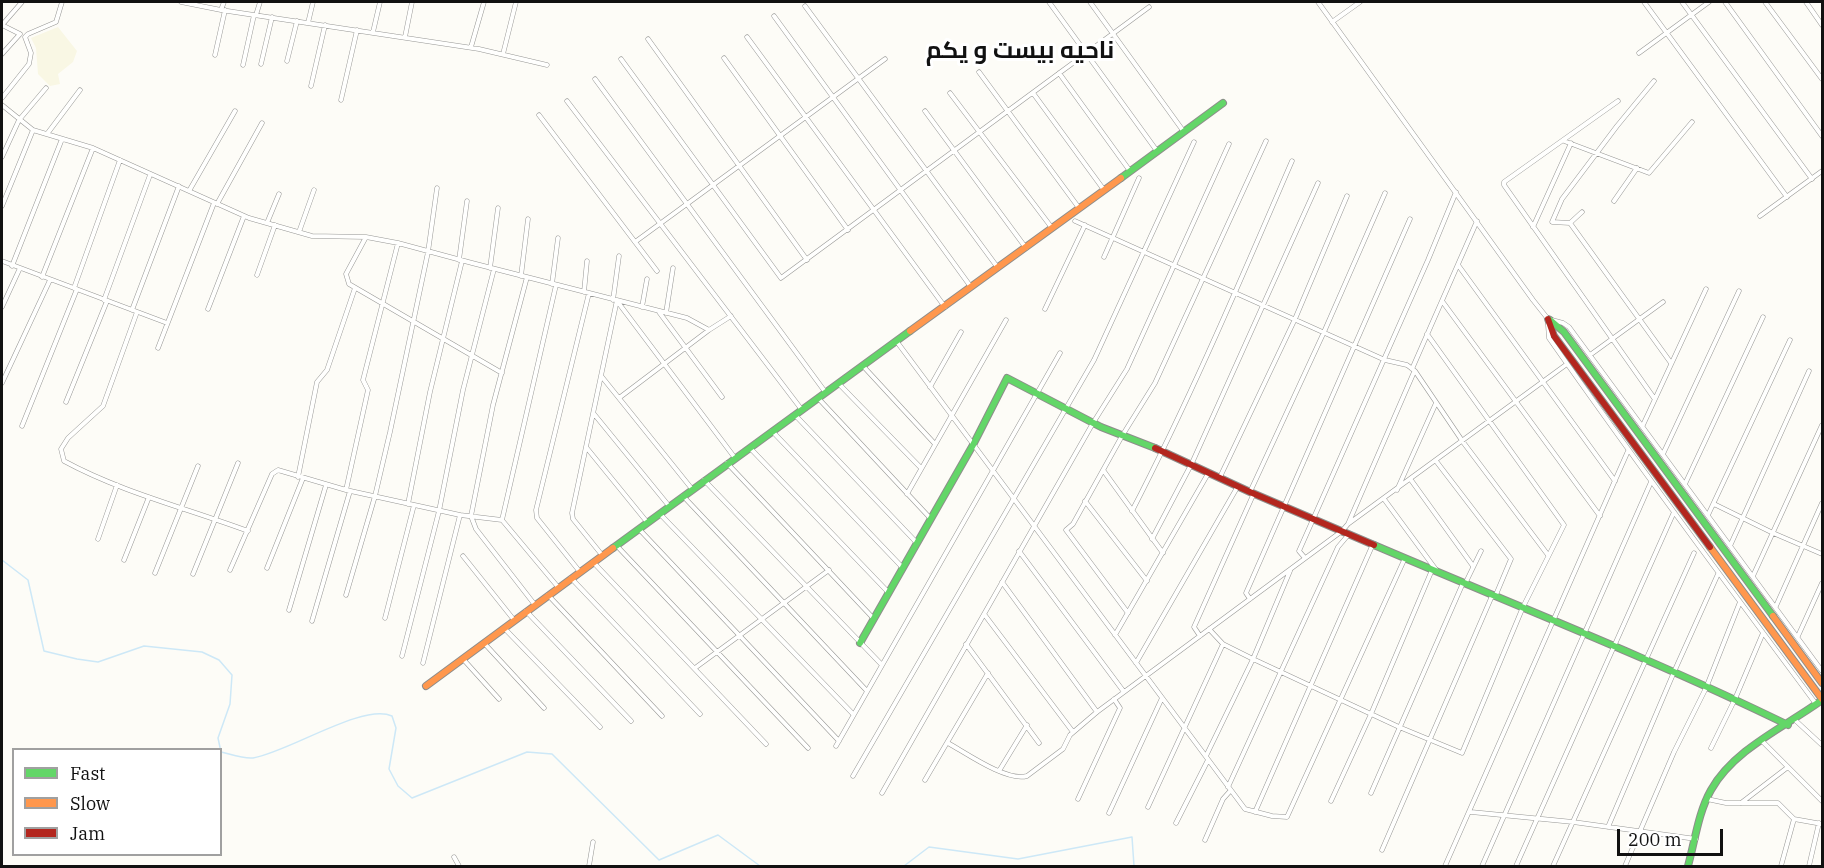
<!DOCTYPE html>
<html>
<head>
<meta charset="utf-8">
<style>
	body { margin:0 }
	#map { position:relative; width:1824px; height:868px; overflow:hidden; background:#fdfcf7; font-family:"IBM Plex Serif",serif }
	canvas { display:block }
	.frame { position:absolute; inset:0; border:3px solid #111; pointer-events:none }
	.legend { position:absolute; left:12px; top:748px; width:210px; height:108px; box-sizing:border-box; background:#fff; border:2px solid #a0a0a0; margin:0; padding:8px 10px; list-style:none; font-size:18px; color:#111 }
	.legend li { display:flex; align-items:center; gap:12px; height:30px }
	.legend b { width:30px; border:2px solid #a0a0a0 }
	.scale { position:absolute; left:1617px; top:829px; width:106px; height:27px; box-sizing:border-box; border:3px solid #111; border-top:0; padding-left:8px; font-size:18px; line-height:21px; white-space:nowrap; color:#111; -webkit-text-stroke:4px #fff; paint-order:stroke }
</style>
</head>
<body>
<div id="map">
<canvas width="1824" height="868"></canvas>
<div class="frame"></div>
<ul class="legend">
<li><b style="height:8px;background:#63d668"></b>Fast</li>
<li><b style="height:8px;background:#ff974d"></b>Slow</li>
<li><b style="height:8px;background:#b3261e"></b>Jam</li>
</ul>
<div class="scale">200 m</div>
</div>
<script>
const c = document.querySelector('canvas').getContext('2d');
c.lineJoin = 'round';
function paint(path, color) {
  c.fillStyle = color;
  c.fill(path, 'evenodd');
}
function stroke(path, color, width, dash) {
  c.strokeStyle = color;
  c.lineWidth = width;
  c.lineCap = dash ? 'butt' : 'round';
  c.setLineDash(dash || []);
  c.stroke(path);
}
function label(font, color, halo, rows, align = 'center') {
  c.font = font + ' "IBM Plex Serif",Cairo,serif';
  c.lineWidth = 6;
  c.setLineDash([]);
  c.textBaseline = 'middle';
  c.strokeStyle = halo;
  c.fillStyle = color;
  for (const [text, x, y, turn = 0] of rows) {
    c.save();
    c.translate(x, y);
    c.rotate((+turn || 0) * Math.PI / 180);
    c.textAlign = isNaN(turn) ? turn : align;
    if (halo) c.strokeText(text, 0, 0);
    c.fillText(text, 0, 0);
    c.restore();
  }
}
paint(new Path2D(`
	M58,27l19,24 -4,11 -15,12 2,10 -10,2 -12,-12 -2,-26 -5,-10z`), '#f9f7e4');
stroke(new Path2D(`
	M2,560l26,20 16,71 33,8 21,3 46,-16 58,6 17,8 13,15 -2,29 -12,34 3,14c9,2 22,7 32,6 36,-6 109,-55 139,-42l4,12 -7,41 9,17 14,12 115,-46 25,2 107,106 59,-25 42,31
	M904,866l25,-19 89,12 114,-22 2,29`), '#cde8f7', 1.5);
const street = new Path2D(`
	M181,2l40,8 258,39 68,16
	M1049,2l108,149
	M1090,2l94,130
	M1318,2l215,298 15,19 15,4 6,4 253,344
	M1644,2l143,195
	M1682,2l130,177
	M1725,2l97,134
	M1765,2l57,77
	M1806,2l16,23
	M805,6l193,262
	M221,10l3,-8
	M256,15l4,-13
	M774,16l197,271
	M1332,22l28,-20
	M308,23l5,-21
	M2,25l20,-23
	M2,25l18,9
	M373,32l7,-30
	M405,37l7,-35
	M747,37l198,270
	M648,39l159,221
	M471,47l13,-45
	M1639,53l70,-51
	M2,54l18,-20
	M503,54l13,-52
	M215,55l10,-45
	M724,58l124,172
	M621,59l160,219 368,-271
	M287,61l10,-40
	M261,64l11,-47
	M243,65l11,-50
	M979,72l100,136
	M1059,73l71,98
	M595,79l231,314
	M311,86l14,-61
	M950,93l102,135
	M1033,93l71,97
	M2,98l27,-34 2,-11 -6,-16 3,-3 28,-12 6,-20
	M341,100l16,-70
	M567,101l235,309
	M1618,101l-114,81v3l150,213
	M2,105l31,25 60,18 156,70 63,18 54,1 32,6 74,20 215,55 22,12 22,-14
	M925,111l101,137
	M539,115l118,156
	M47,134l33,-44
	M1564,141l85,32 43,-51
	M2,157l17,-37 27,-32
	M189,191l46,-80
	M1614,201l23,-33
	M217,204l45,-81
	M2,206l31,-76
	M1582,212l-12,11 -18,-1 10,-23 55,-73 37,-45
	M1760,216l62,-45
	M1075,221l310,139 22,5 8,6 48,71 85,113
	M267,223l12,-29
	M1570,223l101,140
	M1533,227l38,-84
	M299,232l15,-42
	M366,237l-20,37 3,10 153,89
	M635,242l250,-183
	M1104,257l35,-79
	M459,260l8,-59
	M2,261l165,62
	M1458,265l157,216
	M12,266l50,-127
	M490,268l8,-60
	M257,275l18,-50
	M521,276l7,-57
	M42,277l51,-129
	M527,277l-34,128 -22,111 5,13 59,76
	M552,284l6,-46
	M74,288l46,-128
	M584,292l3,-31
	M104,300l46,-125
	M613,300l6,-44
	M617,301l118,157
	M1442,301l158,215
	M2,307l18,-39
	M642,307l5,-28
	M208,309l36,-93
	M1045,309l40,-84
	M132,310l47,-124
	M137,312l-34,94 -35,32 -7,11 3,12c57,31 122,47 184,70
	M659,312l63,85
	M666,313l7,-45
	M1548,325l1,13c87,124 177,245 267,366
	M897,342l348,467 27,7 15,1 118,-259
	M158,348l56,-145
	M1590,355l73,-53
	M863,366l72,78
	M1412,369l65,-148
	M602,377l90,112
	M2,383l48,-103
	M839,384l82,84
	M930,387l31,-55
	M619,398l90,-68
	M818,398l113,121
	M66,402l41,-101
	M594,414l75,92
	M795,415l122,128
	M1643,425l63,-136
	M22,426l55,-137
	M772,431l131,137
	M586,447l61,75
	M750,448l139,145
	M1663,454l76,-163
	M1436,461l75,98 -16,38
	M727,463l147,156
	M1103,470l60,83
	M298,477l19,-95 10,-12 28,-82
	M1220,477l75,-158 52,-123
	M704,480l178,185
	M1411,480l62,86
	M1685,484l78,-167
	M346,490l22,-100 -5,-10 35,-137
	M1397,490l39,-87
	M1250,492l74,-160 61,-139
	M907,494l99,-174
	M683,496l184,195
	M1384,499l53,72
	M1085,501l62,80
	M408,504l22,-112 32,-131
	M1714,504l59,29 49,21
	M1132,511c59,-114 109,-232 160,-350
	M660,514l193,200
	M1708,515l82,-175
	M502,520l54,-235
	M1348,524l66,-152
	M639,529l200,212
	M98,539l19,-54
	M1152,539l40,-76 126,-280
	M616,545l192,203
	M1730,546l79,-175
	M1019,551l105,141
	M602,555l-29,-36 -1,-6 45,-213
	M463,556l51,64
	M1305,558l-6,-7 129,-291 28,-68
	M124,560l25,-63
	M593,562l173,182
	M267,568l36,-90
	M230,570l42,-96 6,-4 68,20 114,25 42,5 56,67
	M580,572l-43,-54 -1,-8 53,-217
	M155,573l43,-107
	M193,574l45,-111
	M1753,576l69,-151
	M571,578l129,136
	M1002,582l95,130
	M1465,584l16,-33
	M346,595l29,-99 15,-64 38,-180 9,-64
	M548,595l114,121
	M1250,599l-4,-6 164,-374
	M1776,606l46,-103
	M289,610l37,-125
	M526,611l105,110
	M1128,613l-62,-83 7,-6 49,-88 33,-53 111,-242
	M984,614l89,118
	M385,618l29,-113
	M312,621l38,-130
	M504,628l96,99
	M1209,629l14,15 30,15 146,68 63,26 61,-146 41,-82 -137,-191
	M1115,635l94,-163
	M1200,636l-6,-9 60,-134
	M1798,636l24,-53
	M484,643l60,65
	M966,644l73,99
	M402,656l37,-145 24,-121 31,-121
	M463,659l36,40
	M423,663l37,-148
	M1136,663l102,-177
	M695,668l134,-98
	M1795,720l27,25
	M1762,741l60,60
	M948,743c18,10 59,39 79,33l36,-27 7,-14 27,-23 245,-181 6,-7 219,-160
	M836,746l224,-393
	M1711,748l24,-49 28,-66
	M1206,756l47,-97 37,-88
	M999,771l28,-46
	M853,776l241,-416 100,-218
	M925,780l63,-107
	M1228,787l110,-240 11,-13
	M882,793l211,-370 34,-54 102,-225
	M1371,793l92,-210
	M1078,799l42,-91 -6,-9
	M1707,799l19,4h52l16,16 28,5
	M1331,801l40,-87 61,-144
	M1741,803l47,-36
	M1148,807l75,-163
	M1255,812l118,-268
	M1471,812l102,10 123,17
	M1109,813l53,-115
	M1176,823l32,-63
	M1608,827l66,-155 44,-98
	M1205,840l18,-41 8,-9
	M1382,850l110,-254
	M454,857l5,9
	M589,866l4,-24
	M1445,866l183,-415
	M1482,866c56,-128 113,-256 169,-384
	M1516,866l158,-354
	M1553,866l141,-313
	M1625,866l49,-114 32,-64 34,-86
	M1781,866l13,-47
	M1809,866l10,-43`);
const fast = new Path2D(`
	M1121,178l102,-75
	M1550,320l14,12 209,284
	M1374,545c138,59 279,114 414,180
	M613,548l297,-217
	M860,643l113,-198 34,-67 94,49 54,21
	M1688,866c7,-25 10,-53 23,-76 23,-41 74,-63 111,-90`);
const slow = new Path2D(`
	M910,331l211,-153
	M1710,547l112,152
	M1773,616l49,67
	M426,686l187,-138`);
const jam = new Path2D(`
	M1548,319l6,17 156,211
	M1155,448l95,44 124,53`);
stroke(street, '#979795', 5);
stroke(fast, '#8e8d8b', 8);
stroke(slow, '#8e8d8b', 8);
stroke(jam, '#8e8d8b', 8);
stroke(street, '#fffffe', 4);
stroke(fast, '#63d668', 6);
stroke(slow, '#ff974d', 6);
stroke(jam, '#b3261e', 6);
label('bold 24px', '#111', '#fff', [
	["ناحیه بیست و یکم",1020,51]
]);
</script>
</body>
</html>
